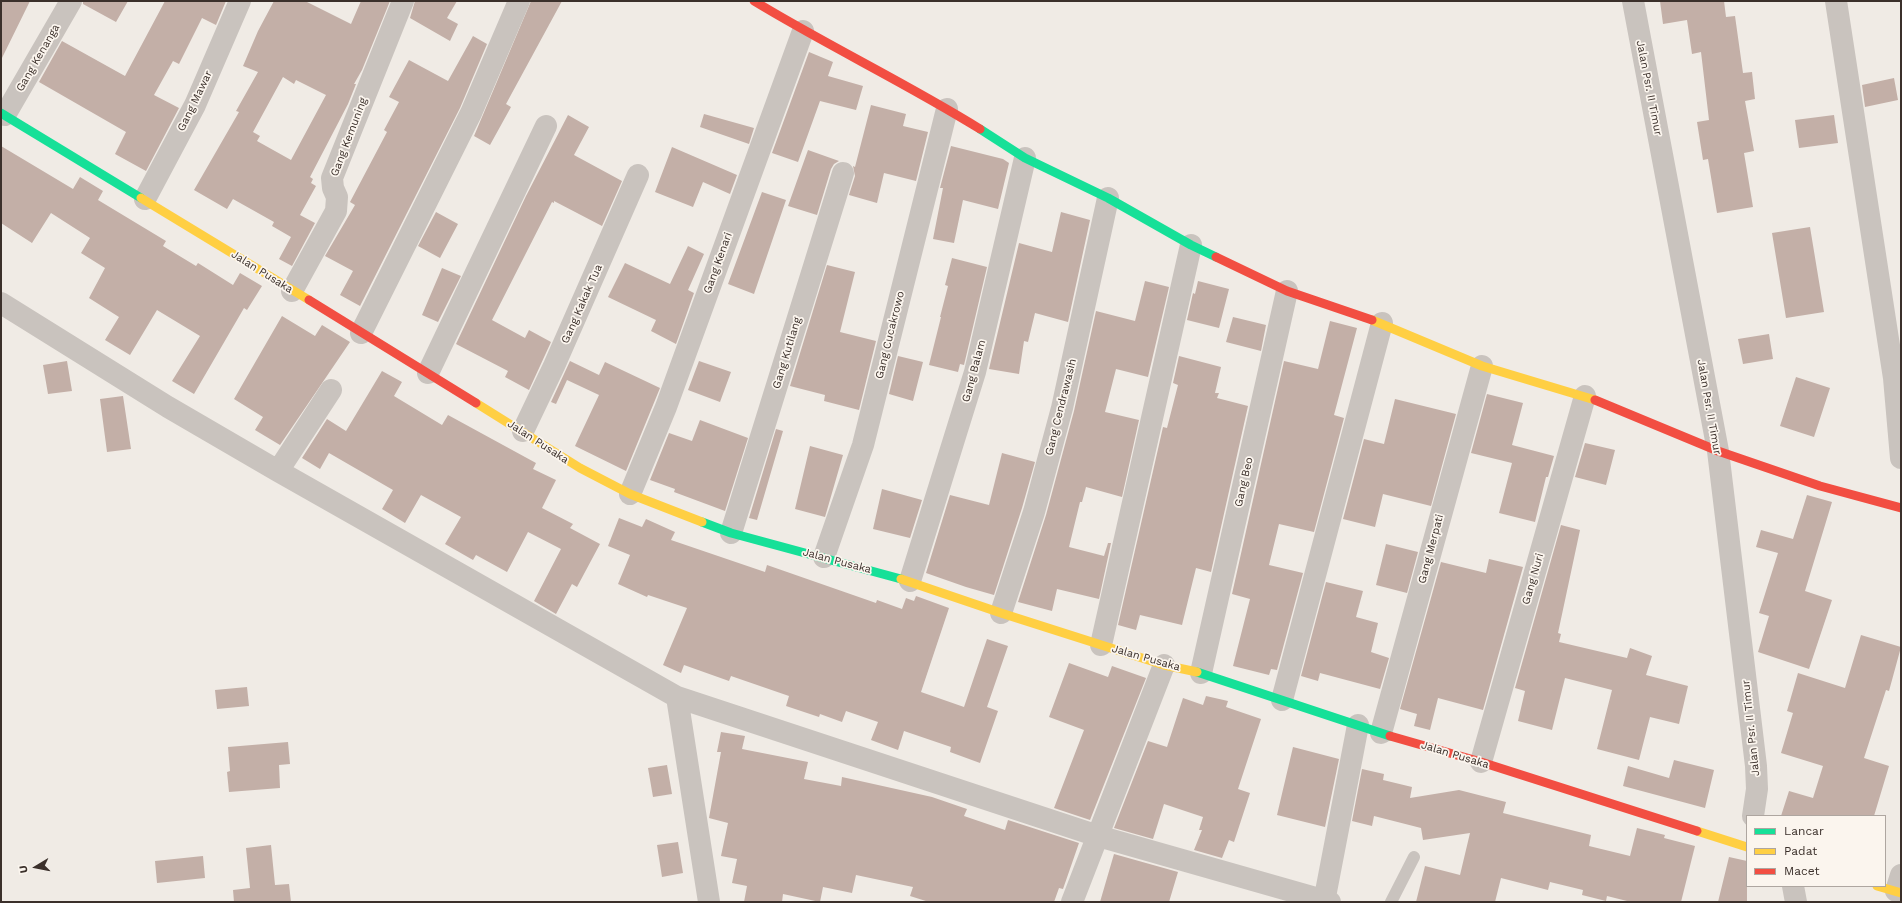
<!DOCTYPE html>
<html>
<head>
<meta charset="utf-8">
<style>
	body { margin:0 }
	#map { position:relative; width:1902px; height:903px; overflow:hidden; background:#f0ebe5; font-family:"Work Sans",sans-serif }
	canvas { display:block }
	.frame { position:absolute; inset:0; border:2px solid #3b302b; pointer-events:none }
	.legend { position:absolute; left:1746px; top:815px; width:140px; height:72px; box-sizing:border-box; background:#fbf5ee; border:1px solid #aea6a0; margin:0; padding:5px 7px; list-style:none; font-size:12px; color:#3b302b }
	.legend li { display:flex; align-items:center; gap:8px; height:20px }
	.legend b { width:20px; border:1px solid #aea6a0 }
	.north { position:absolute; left:16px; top:847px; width:40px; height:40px; -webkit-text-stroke:3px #fbf5ee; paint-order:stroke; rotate:260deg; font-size:11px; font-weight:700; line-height:16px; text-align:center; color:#3b302b }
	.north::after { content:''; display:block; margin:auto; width:14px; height:18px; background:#3b302b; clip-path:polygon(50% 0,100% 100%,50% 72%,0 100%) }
</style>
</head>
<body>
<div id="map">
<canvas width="1902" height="903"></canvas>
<div class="frame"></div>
<ul class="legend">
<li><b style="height:5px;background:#16e098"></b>Lancar</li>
<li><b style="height:5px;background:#ffcf43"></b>Padat</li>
<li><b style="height:5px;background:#f24e42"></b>Macet</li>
</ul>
<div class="north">U</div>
</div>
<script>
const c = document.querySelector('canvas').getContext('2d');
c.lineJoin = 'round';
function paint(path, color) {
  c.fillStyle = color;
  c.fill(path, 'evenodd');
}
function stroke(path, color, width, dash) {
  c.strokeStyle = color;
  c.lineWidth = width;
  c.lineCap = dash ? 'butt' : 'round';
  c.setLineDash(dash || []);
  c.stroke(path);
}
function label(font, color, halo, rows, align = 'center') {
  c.font = font + ' "Work Sans",sans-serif';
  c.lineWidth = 3.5;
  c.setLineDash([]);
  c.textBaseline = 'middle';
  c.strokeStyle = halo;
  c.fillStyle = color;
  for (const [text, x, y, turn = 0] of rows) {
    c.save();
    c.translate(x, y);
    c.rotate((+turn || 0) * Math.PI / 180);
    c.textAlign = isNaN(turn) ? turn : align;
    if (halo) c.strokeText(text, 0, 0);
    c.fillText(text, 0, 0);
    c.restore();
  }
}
paint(new Path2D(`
	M1,1h29l-29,59z
	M83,1h45l-12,21 -33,-18z
	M165,1h61l-10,24 -14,-7 -23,46 -6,-3 -19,34 25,13 -33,63 -31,-17 11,-22 -87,-50 23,-41 63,35z
	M274,1h31l46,23 10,-23h29l-28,69 -8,14h2l-8,20 -38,73 3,2 -2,4 5,3 -16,29 15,8 -23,43 -13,-7 12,-22 -19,-11 2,-4 -41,-23 -6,10 -33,-19 45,-78 -3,-1 22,-39 -15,-6 15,-35zM283,77l11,7 2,-4 30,15 -35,65 -34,-19 3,-5 -7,-4z
	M415,1h42l-10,17 11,6 -8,17 -40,-23z
	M531,1h31l-56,103 5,3 -21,38 -16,-9z
	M1660,1h64l2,16 9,-1 8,57 9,-1 3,27 -10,2 9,50 -10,2 9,54 -36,6 -9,-54 -5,1 -6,-38 12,-2 -8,-68 -9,2 -5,-34 -24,4z
	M473,36l14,8 -27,64 -100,198 -20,-11 13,-24 -28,-15 30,-51 -5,-3 37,-70 -3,-2 15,-28 -10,-5 20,-37 39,21z
	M809,52l24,10 -5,14 35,10 -7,24 -36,-9 -22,61 -26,-9z
	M1894,78l4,22 -33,7 -3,-22z
	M871,105l35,9 -3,12 25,6 -12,49 -32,-8 -7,30 -28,-8 6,-19 -2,-10 2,1z
	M704,114l50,14 -5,16 -49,-17z
	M568,115l21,12 -15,28 48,26 -20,45 -48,-25v2l-2,-1 -60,118 33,18 4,-8 22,12 -22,48 -24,-13 3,-6 -52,-27 70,-148z
	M1834,115l4,28 -39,5 -4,-28z
	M1,146l72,43 7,-12 23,14 -5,9 68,41 -3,5 33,20 2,-3 35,22 7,-12 22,13 -15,24 -3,-2 -50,86 -22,-13 28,-45 -43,-26 -27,45 -25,-15 14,-23 -30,-19 16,-30 -24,-15 9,-15 -39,-25 -19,30 -31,-20z
	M951,146l52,13 6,4 -11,46 -35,-9 -9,43 -21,-4 10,-51h-3z
	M672,147l65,28 -7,19 -27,-12 -10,25 -38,-15z
	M808,150l31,11 -5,3 -3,5 -14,46 -29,-9z
	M762,192l24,8 -32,94 -26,-10z
	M436,212l22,12 -18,34 -22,-12z
	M1061,212l29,8 -22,102 -33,-9 -7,29 -4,-1 -5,33 -30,-5 30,-126 33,9z
	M1810,227l14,85 -38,6 -14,-85z
	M688,246l16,8 -16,36 6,3 -18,51 -25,-13 5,-11 -48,-23 17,-34 45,21z
	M952,258l35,9 -23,98 -4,-1 -2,8 -29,-7 12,-48h-1l8,-31 -3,-1z
	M827,265l28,7 -15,60 36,9 -17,69 -35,-9 1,-6 -35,-9z
	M442,268l19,8 -23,46 -16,-7z
	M1145,281l24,6 -21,90 -32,-8 -11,43 34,8 -17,77 -36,-10 -4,15h-2l-11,45 35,9 4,-13h3l-12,56 -42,-10 -5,22 -34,-9 28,-87 28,-104 22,-100 39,10z
	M1198,281l31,8 -10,39 -32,-8 6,-27 2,1z
	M282,316l33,20 7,-11 28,17 -70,103 -25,-15 8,-13 -29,-18z
	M1233,317l33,8 -5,26 -35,-9z
	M1330,321l27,7 -23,87 10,3 -30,114 -35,-8 -10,41 34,8 -26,97 -6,-1 -2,6 -36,-9 17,-67 -18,-5 52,-233 34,8z
	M1769,334l4,25 -30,5 -5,-25z
	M898,356l25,6 -10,39 -24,-7z
	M1179,356l42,11 -6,26h4l-2,5 31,8 -37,166 -15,-4 -14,57 -42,-10 -4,15 -18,-5 45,-198 4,1 11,-43 -5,-2z
	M67,361l5,30 -24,3 -5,-29z
	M570,361l29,14 6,-13 55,26 -34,83 -51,-25 24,-51 -32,-15 -11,24 -5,-2z
	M699,361l32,11 -11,30 -32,-12z
	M382,371l20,11 -8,14 48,29 6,-10 88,48 -3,6 23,11 -14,28 31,16 -3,4 30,16 -23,43 -5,-3 -16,30 -22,-13 27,-52 -33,-17 -21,40 -31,-17 -3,5 -28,-16 16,-27 -40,-22 -16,28 -23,-14 11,-19 -64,-37 -9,16 -18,-11 25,-39 19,12z
	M1796,377l34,11 -16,49 -34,-11z
	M1487,394l36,9 -11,42 42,11 -6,21h-2l-11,45 -36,-9 13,-50 -41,-10z
	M123,396l8,53 -24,3 -7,-53z
	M1395,399l61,15 -25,92 -48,-12 -8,33 -32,-8 21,-80 20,5z
	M700,420l48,18 -23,73 -51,-19 1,-3 -25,-9 19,-47 23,8z
	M776,429l7,2 -26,89 -8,-2z
	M1585,443l30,7 -9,35 -31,-8z
	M810,446l33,9 -18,62 -30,-8z
	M1002,453l33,9 -13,46 -28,87 -28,-8 -40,-14 24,-78 39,10z
	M882,489l40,11 -12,38 -37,-9z
	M1807,495l25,7 -27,89 27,9 -23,69 -51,-17 11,-36 -10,-3 19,-60 -22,-6 5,-17 32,9z
	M619,518l23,9 4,-8 29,13 -4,8 94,32 2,-7 109,38 1,-3 25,9 4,-11 8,3 2,-5 33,12 -28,84 43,15 23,-68 21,7 -21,61 11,4 -18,52 -30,-11 1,-5 -47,-16 -6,19 -27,-10 7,-18 -32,-11 -4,11 -22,-8 -1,3 -33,-11 3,-10 -58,-20 -2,5 -45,-16 -3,8 -18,-8 24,-57 -39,-13 -1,2 -29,-13 12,-29 -22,-9z
	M1561,525l19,5 -22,103 3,1 -2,8 68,16 3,-10 22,8 -6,19 42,11 -9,38 -29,-7 -11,43 -42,-11 15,-59 -47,-12 -13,52 -34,-9 7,-30 -10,-3z
	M1386,544l32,8 -11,41 -31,-8z
	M1489,559l34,8 -40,143 -45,-12 -8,32 -16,-4 3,-12 -17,-5 41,-147 45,11z
	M1326,582l37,9 -7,26 22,6 -7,29 18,6 -9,31 -60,-16 -2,8 -17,-5z
	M1861,635l40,12 -12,44 -3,-1 -22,68 25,8 -15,50h-93l8,-25 24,7 10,-32 -42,-13 12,-40 -6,-2 11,-38 47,15z
	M1069,663l39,14 4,-11 34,12 -56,142 -36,-12 30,-78 -35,-13z
	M247,687l2,19 -32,3 -2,-19z
	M1206,696l22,5 -2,6 35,12 -23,70 12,4 -16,49 -5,-2 -7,18 -28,-8 8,-20h-3l4,-13 -39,-13 -11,35 -39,-11 34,-87 19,6 16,-49 20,7z
	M721,732l24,4 -3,13 66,13 -4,17 37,7 1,-9 90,20 35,12 -3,7 41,14 3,-10 71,23 -16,46 -4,-1 -5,14h-125l-19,-6 3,-9 -57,-12 -4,18 -29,-6 -3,15 -37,-8 -1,8h-38l3,-16 -15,-3 5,-24 -16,-3 7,-33 -19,-5 12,-66h-4z
	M288,742l2,22 -11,1 1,23 -51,4 -2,-20 3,-1 -2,-24z
	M1293,747l46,12 -14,68 -48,-12z
	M1674,760l40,10 -9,38 -82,-22 5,-20 41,12z
	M667,765l5,29 -19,3 -5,-29z
	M1362,769l22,5 -1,6 29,7 -2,11 49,-8 47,12 -3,11 88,22 -2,11 41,10 7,-28 28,7 -1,3 31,8 -14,56h-50l-24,-6 -1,5 -24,-6 1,-5 -33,-8 -2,8 -47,-12 -6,24h-79l9,-36 35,9 10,-42 -47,7 -2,-12 -47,-12 -2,10 -20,-5z
	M678,842l5,31 -21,4 -5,-32z
	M271,845l4,40 14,-1 2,18h-57l-1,-12 17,-2 -4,-40z
	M1114,854l64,18 -9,30h-69z
	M203,856l2,22 -48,5 -2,-22z
	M1729,857l18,4v41h-29z`), '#c3afa7');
stroke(new Path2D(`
	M1391,902l23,-45`), '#c9c3be', 12);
stroke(new Path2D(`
	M1633,1l85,450 38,315 1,23 -4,27
	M1836,1l58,377 7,80
	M5,115l66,-114
	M145,199l50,-94 45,-104
	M292,291l44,-80 1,-14 -4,-9 -1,-10 71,-177
	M1,303l167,104 110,64 399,226 32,205
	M361,333l110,-220 48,-112
	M428,373l118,-247
	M523,431l31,-65 84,-191
	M278,471l53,-81
	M630,494l36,-87 137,-376
	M731,533l112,-360
	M824,557l39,-112 84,-336
	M910,581l65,-209 50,-214
	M1001,613l33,-101 28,-104 46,-210
	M1101,645l90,-400
	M1201,673l86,-382
	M677,697l421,139 232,66
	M1282,700l100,-377
	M1381,733l101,-367
	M1481,762l104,-366
	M1793,886l3,16
	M1896,891l5,-16
	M1072,902l92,-237
	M1324,902l34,-177`), '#c9c3be', 22);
stroke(new Path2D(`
	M1,113l140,85
	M980,129l45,29 83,40 83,47 25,12
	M702,522l29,11 170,46
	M1197,672l193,64`), '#16e098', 9);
stroke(new Path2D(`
	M141,198l168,102
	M1372,320l110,46 113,34
	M476,403l104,65 50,26 72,28
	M901,579l100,34 163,52 33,7
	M1697,831l50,16
	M1877,886l24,7`), '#ffcf43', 9);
stroke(new Path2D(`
	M754,1c74,45 152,82 226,128
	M1216,257l71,34 85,29
	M309,300l167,103
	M1595,400l123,51 102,35 81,22
	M1390,736l91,26 216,69`), '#f24e42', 9);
label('11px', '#3b302b', '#fbf5ee', [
	["Gang Kenanga",38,58,-60],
	["Jalan Psr. II Timur",1649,88,79],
	["Gang Mawar",195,101,-64],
	["Gang Kemuning",349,137,-69],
	["Gang Kenari",718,263,-70],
	["Jalan Pusaka",262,272,32],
	["Gang Kakak Tua",582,304,-66],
	["Gang Cucakrowo",890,335,-76],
	["Gang Kutilang",787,353,-73],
	["Gang Balam",974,371,-75],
	["Gang Cendrawasih",1061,407,-76],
	["Jalan Psr. II Timur",1709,407,80],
	["Jalan Pusaka",538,442,33],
	["Gang Beo",1244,482,-77],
	["Gang Merpati",1431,549,-75],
	["Jalan Pusaka",837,561,15],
	["Gang Nuri",1533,579,-74],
	["Jalan Pusaka",1146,658,16],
	["Jalan Psr. II Timur",1751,728,-96],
	["Jalan Pusaka",1455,755,17]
]);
</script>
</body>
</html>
